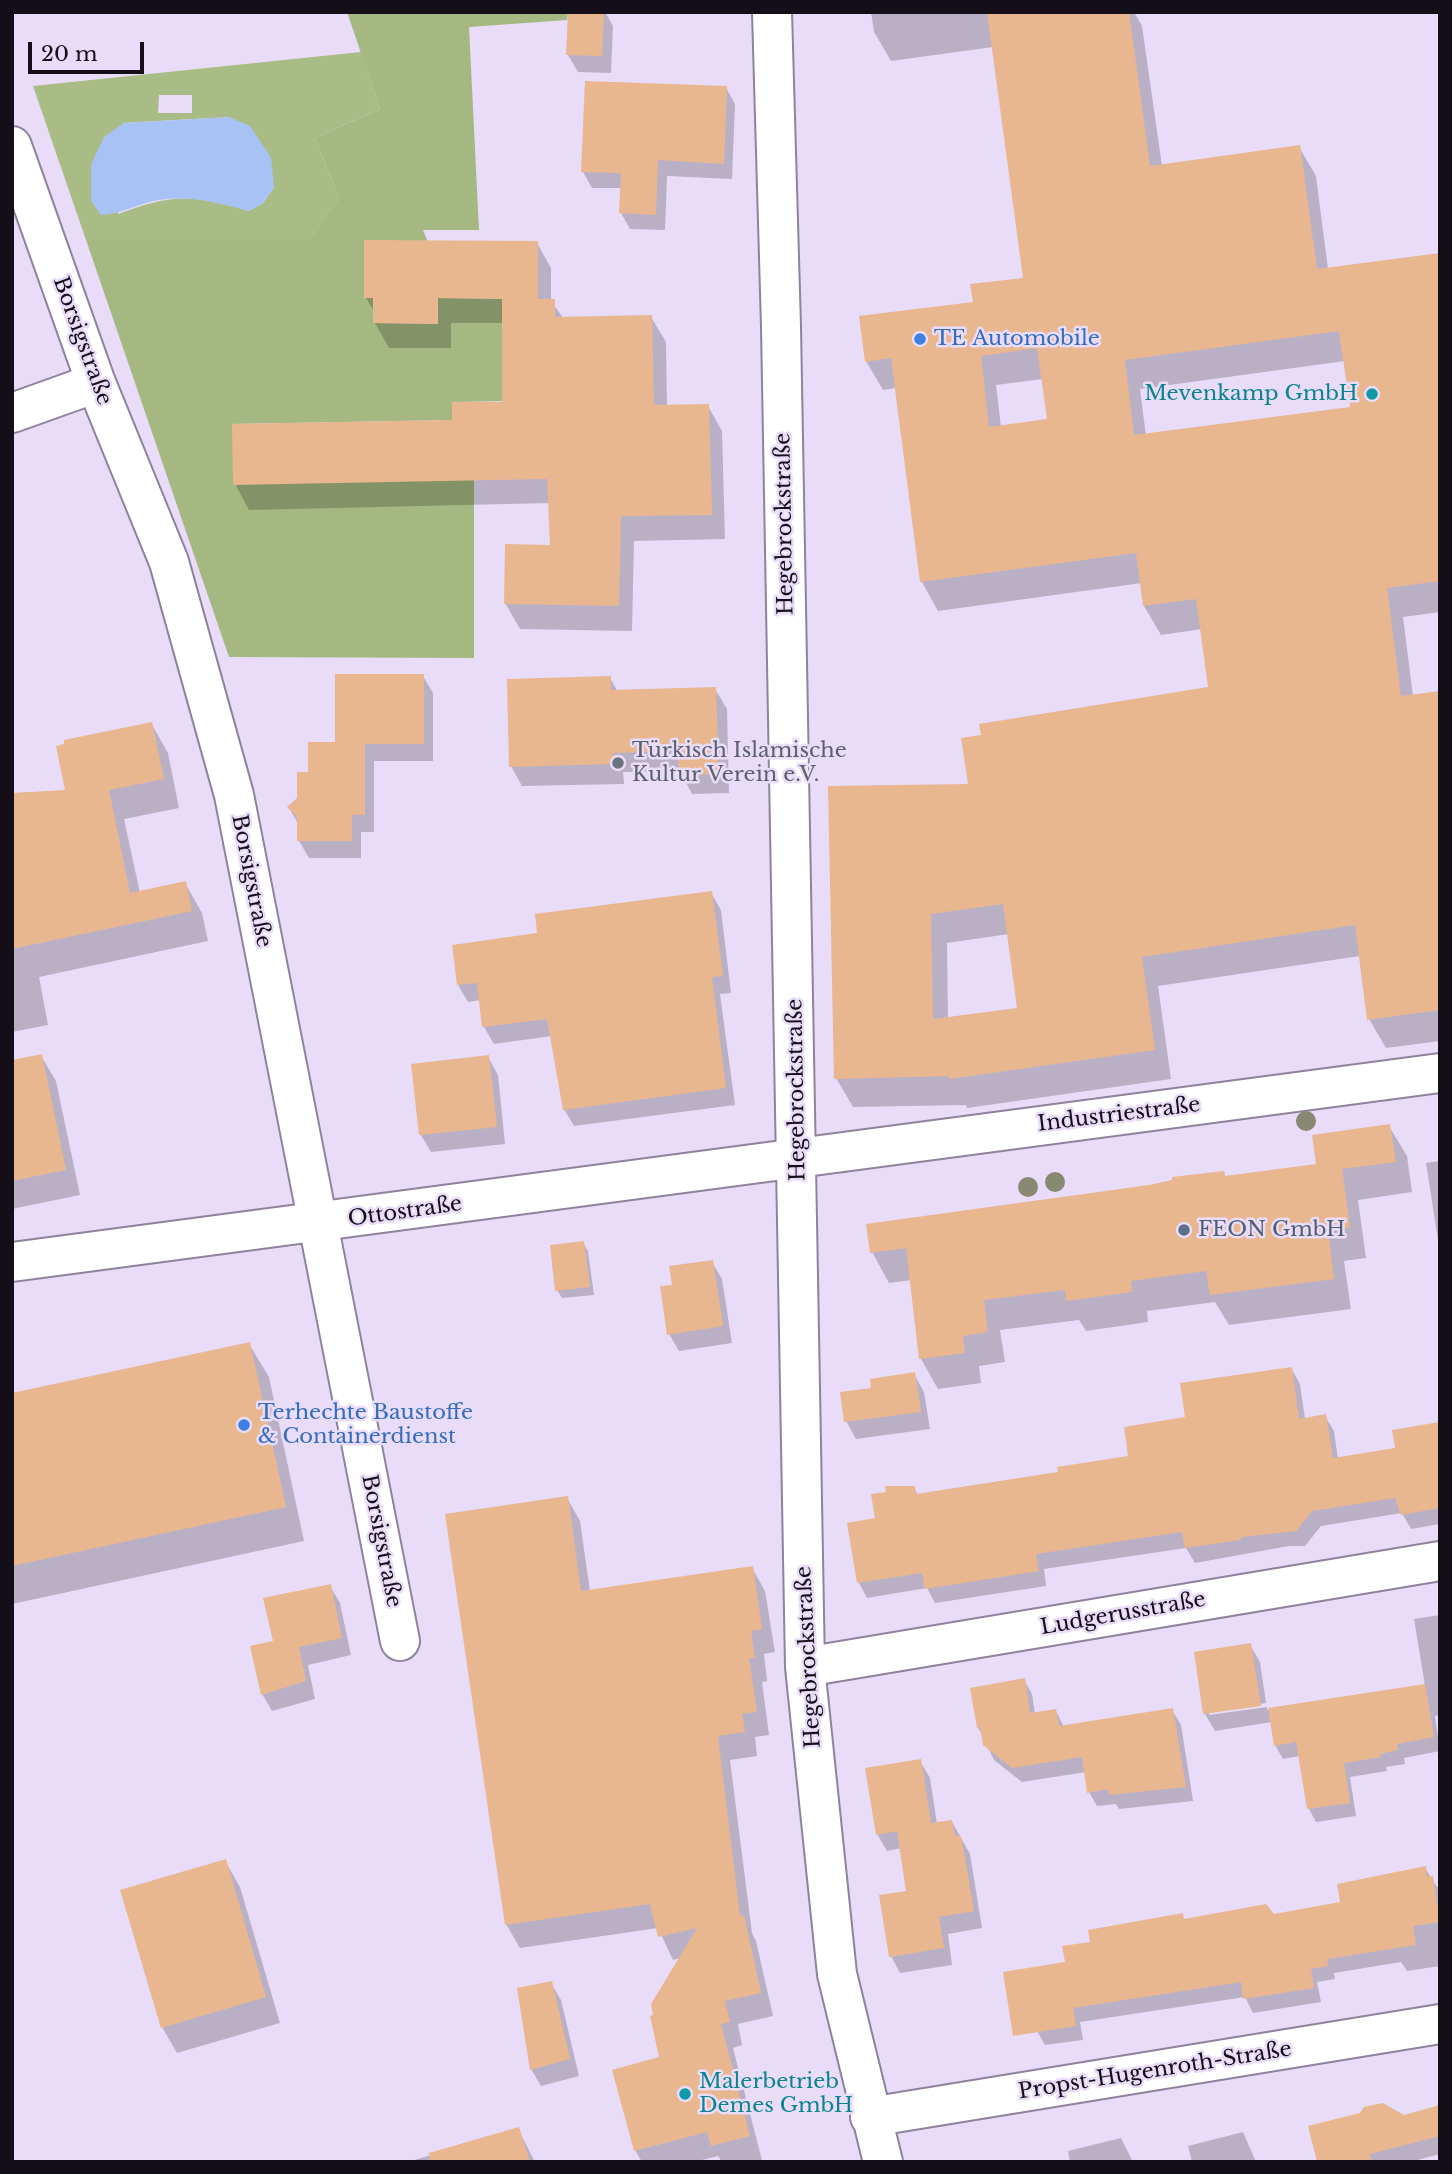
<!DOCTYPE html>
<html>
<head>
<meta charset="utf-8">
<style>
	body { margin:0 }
	#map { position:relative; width:1452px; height:2174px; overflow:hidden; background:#e9dcf8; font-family:"Libre Baskerville",serif }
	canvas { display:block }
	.frame { position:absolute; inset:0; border:14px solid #130e18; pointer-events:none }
	.scale { position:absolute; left:28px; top:42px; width:116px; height:32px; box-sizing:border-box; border:4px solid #130e18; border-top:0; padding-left:9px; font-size:21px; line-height:24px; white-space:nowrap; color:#130e18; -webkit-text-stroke:5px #e9dcf8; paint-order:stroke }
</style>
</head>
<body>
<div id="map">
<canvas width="1452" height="2174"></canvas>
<div class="frame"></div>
<div class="scale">20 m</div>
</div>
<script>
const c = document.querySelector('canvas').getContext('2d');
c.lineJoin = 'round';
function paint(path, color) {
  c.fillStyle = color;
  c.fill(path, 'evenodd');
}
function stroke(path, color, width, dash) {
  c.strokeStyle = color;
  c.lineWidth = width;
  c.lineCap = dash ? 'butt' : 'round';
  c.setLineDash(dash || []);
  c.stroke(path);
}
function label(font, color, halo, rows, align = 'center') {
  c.font = font + ' "Libre Baskerville",serif';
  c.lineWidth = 5;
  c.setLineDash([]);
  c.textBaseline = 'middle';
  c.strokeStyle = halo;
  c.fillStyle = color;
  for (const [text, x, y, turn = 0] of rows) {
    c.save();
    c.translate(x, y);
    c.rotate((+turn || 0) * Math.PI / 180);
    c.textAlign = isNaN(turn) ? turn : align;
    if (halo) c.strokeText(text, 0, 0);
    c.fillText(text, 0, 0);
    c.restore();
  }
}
paint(new Path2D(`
	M347,12h221l-1,8 -98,7 10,203h-56l4,10 -63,58h9v25l64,1 1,-26 64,1v80l13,22 -63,1v18l-220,4 242,56v178l-245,-1 -143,-417h224l29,-42 -24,-60 65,-29z`), '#a6b881');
paint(new Path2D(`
	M361,52l19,57 -65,29 24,60 -29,43 -224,-1 -53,-154zM159,95h33v18h-34zM229,117l45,70 -11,16 -14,8c-58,-16 -73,-18 -131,3l5,-91z`), '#aabc85');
paint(new Path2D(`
	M229,117l21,9 21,31 3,30 -11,16 -14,8c-31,-8 -58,-16 -90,-11 -20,3 -37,14 -58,15l-10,-14v-36l13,-28 20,-14z`), '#a8c2f5');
paint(new Path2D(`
	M569,12h36l8,14 -2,47 -33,-1 -10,-17z
	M871,12h263l8,14 20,140 137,-19 17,29 12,93 112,-15v358l-37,5 10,79 27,-4v349l-54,7 -17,-29 -9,-63 -202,30 13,93 -204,29 -1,-3 -113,2 -17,-29 134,-292 240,-98 -8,-59 -41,6 -17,-29 -2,-23 -204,28 -16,-29 -26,-194 -13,2 -17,-29 159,-81 -32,-233 -102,14 -17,-29zM1345,361l7,47 -206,28 -6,-47zM1043,379l6,42 -48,6 -5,-42zM1009,934l10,75 -71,10 -1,-76z
	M587,83l139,5 9,16 -3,75 -65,-3 -2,54 -35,-1 -9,-16 1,-25h-30l-9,-16z
	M537,243l14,25v33l13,18 87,-2 15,25 1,65 41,-1 14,25 3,108 -91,2 -2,90 -112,-2 -15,-26 47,-57 -2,-43 -301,7 -14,-26 219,-63 50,-18v-80h-53v25h-62l-14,-25v-10l-9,-15z
	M423,676l10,17v68h-59v71h-13v26h-52l-10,-17v-16l-10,-17 10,-10 11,-25 27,-29z
	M610,678l8,14 97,-3 12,20 2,84 -37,1 -12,-23 -57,1 1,12 -102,2 -11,-20z
	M151,723l17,30 11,55 -55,11 16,74 45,-10 17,30 6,28 -169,36 9,48 -36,7v-237l55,-4z
	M711,893l10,17 10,83 -11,1 15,111 -161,21 -10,-17 -12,-73 -58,8 -10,-17 -3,-27 -13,2 -10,-17 81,-50z
	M41,1056l15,25 24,114 -68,14v-147z
	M488,1057l10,18 7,69 -74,8 -10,-17 -8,-69z
	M1389,1126l18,30 5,36 -54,8 8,58 -22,3 7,48 -122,16 -14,-23 -68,9 1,11 -62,9 -7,-11 -79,10 5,32 -26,4 2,17 -43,6 -17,-30 -9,-79 -23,3 -17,-31 277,-65 74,-14 3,4 92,-12z
	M1440,1161v92l-14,-90z
	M583,1243l5,8 6,44 -32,3 -5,-8z
	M712,1262l10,17 10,64 -53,8 -10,-17 5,-48z
	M249,1344l20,33 35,164 -292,63v-210z
	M1291,1368l9,16 5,35 20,-3 9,15 4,28 59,-9 43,-22v96l-29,5 -9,-16 -81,13 -16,20h-16l-94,17 -9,-15 -142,21 2,17 -111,17 -8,-15 -60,10 -8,-15 18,-63 37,-32 4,7 142,-21 70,-16 57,-39z
	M914,1374l10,18 6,37 -74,10 -10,-18 27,-32z
	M567,1498l13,23 10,70 162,-23 13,23 10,61 -11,2 3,27 -5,1 7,53 -14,2 2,19 -27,4 22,173 4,8 17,75 -35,8 4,21 -9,3 29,112 -40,2 -4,-6 -24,6h-52l-7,-12 26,-91 -6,-42 26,-59 -8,2 -15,-32 -138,20 -14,-24z
	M330,1586l10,17 11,52 -43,10 7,34 -43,12 -10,-17 13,-51z
	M1440,1615v100l-5,1 5,35 -36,7 1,6 -19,3 1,4 -37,6 6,39 -40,6 -7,-13 -9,-53 -17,3 -8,-14 -3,-23 -57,9 -10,-17 -9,-61 54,-8 10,17 6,41 -57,9v3l58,-8v3l158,-24 -11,-67z
	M1024,1680l8,14 3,20 21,-3 8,16 108,-17 9,15 12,76 -74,8 -3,-5 -19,2 -8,-14 -3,-20 -64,10 -28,-22 -16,-33z
	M920,1761l10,17 7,46 15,-2 18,32 12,74 -34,6 4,31 -52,8 -9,-17 17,-63 -7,-45 -14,3 -10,-17z
	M225,1861l15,26 40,136 -103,30 -15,-26z
	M1425,1868l12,19 3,-1v80l-33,5 -6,-9 -67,11 1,6 -18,3 4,20 -68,11 -8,-16 -165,25 3,18 -38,5 -8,-14 30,-67 25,-21 90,-28 3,6 89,-5 68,-13z
	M551,1983l10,17 18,76 -38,10 -10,-17z
	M1440,2107v47l-30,8h-91l84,-45z
	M518,2129l17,33h-124v-1z
	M1243,2132l13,30h-64l-4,-16z
	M1121,2138l12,24h-63l-2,-11z`), '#0003');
paint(new Path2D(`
	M568,12h36l-2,44 -36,-1z
	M987,12h142l21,154 150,-21 17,124 123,-16v328l-53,7 14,108 39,-5v319l-73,10 -12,-95 -213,32 13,93 -206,29v-3l-115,3 -6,-293 140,-2 -7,-46 20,-3 -2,-11 229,-37 -12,-88 -53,7 -7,-53 -216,29 -29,-224 -26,4 -6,-46 114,-14 -3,-18 53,-6zM1339,331l11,76 -216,28 -9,-75zM1037,348l10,71 -58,8 -8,-71zM1003,904l14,104 -84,11 -2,-105z
	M585,81l142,5 -3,78 -66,-4 -2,55 -37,-2 2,-40 -40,-1z
	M364,240l174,1v58h17v18l97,-2 2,90 55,-1 3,111 -91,1 -2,90 -115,-2 1,-60 45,1 -3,-66 -314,6 -1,-61 220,-4v-18h50v-103l-64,-1v26l-65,-1v-25h-9z
	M335,674h89v70h-59v71h-13v26h-55v-24l-10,-10 10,-9v-26h11v-30h27z
	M611,676v14l105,-3 3,87 -40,1 -1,-24 -65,2v11l-104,3 -2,-88z
	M152,722l12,57 -55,11 21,103 56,-12 6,30 -180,38v-156l53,-3 -9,-44 8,-2v-4z
	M712,891l11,85 -11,1 14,111 -163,22 -16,-91 -65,8 -5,-44 -20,2 -5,-40 85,-12 -2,-19z
	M42,1054l24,116 -54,11v-121z
	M489,1055l8,72 -78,8 -8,-71z
	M1390,1124l6,38 -54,7 8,59 -22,3 6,48 -124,16 -4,-24 -75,10 1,11 -66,9 -1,-11 -81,10 4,32 -25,4 2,17 -46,6 -13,-111 -36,5 -4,-29 283,-39 23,-5v-3l52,-6 1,5 91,-12 -4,-29z
	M584,1241l6,46 -35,4 -5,-46z
	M713,1260l10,66 -56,9 -7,-49 12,-1 -3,-19z
	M250,1342l36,165 -274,59v-173z
	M1292,1367l7,52 27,-5 7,44 62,-10 -3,-18 48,-8v86l-39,7 -6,-17 -83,13 -16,20 -54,6 -2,3 -13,2 -42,6 -3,-16 -146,22 3,17 -114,18 -3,-16 -65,10 -10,-60 28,-5 -4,-24 15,-2 -1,-6h30l1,8 142,-22 -1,-5 71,-11 -4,-29 61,-10 -5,-34z
	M915,1372l6,40 -77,10 -4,-30 31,-4 -1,-9z
	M568,1496l13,95 172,-25 9,63 -11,2 4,27h-6l8,54 -15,2 3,18 -27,4 22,180 4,-1 17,78 -36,8 5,21 -9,2 29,112 -39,10 -4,-14 -73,19 -22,-81 47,-13 -9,-41 3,-1 -2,-11 46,-76 -39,9 -8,-33 -145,21 -60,-411z
	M331,1584l11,54 -43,9 7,34 -45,14 -11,-49 23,-5 -10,-43z
	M1251,1643l10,63 -58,8 -9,-62z
	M1025,1678l5,35 26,-4 3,17 114,-18 13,79 -77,8 -1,-6 -21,4 -5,-36 -70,11 -29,-23 -3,-18 -3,1 -7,-40z
	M1425,1684l9,53 -37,7 1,6 -18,4 1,3 -37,6 6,40 -43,6 -11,-67 -22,4 -6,-38z
	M921,1759l10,64 21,-3 3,16h6l13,75 -35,6 5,31 -55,9 -10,-62 27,-4 -9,-60 -21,4 -11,-67z
	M226,1859l40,138 -105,31 -41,-138z
	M1426,1866l1,11 6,-1 7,46 -27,4 3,19 -89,14 1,7 -17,3 3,19 -71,11 -2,-17 -168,26 3,18 -63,10 -10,-64 62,-10 -3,-16 28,-4 -2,-12 95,-17 1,6 82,-15 8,10 66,-12 -3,-18z
	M552,1981l18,78 -40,11 -13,-82z
	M1383,2103l21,12 36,-10v31l-70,18 2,8h-55l-9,-36 52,-13 4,-6z
	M519,2127l11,35h-100l-1,-9z`), '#e8b68f');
const minor = new Path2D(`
	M772,12l9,315 24,1340 32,307 46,188
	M12,146l84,237 73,179 65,233 166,846
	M12,413l84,-30
	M12,1262l1428,-189
	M805,1667l635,-106
	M870,2117l570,-93`);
stroke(minor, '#8f829c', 42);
stroke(minor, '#fff', 38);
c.fillStyle = '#878972';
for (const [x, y] of [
	[1306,1121],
	[1055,1182],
	[1028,1187]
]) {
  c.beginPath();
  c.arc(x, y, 10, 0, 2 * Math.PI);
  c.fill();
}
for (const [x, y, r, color] of [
	[920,339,7,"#3f7fe0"],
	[1372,394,7,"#0f9aa8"],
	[618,763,7,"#6b7280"],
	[1184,1230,7,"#5c6f8a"],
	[244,1425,7,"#3f7fe0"],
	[685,2094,7,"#0f9aa8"]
]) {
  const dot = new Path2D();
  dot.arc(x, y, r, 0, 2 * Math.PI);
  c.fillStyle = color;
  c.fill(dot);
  stroke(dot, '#e9dcf8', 2.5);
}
label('21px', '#366cbe', '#e9dcf8', [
	["TE Automobile",934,339],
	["Terhechte Baustoffe",258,1413],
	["& Containerdienst",258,1437]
], 'left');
label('21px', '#130e18', '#e9dcf8', [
	["Borsigstraße",82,341,70],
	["Hegebrockstraße",785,524,-91],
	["Borsigstraße",251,881,79],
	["Hegebrockstraße",797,1090,-91],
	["Industriestraße",1119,1115,-7],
	["Ottostraße",405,1212,-8],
	["Borsigstraße",381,1541,79],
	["Ludgerusstraße",1123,1614,-10],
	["Hegebrockstraße",809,1657,-93],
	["Propst-Hugenroth-Straße",1155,2071,-9]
]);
label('21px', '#0d838f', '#e9dcf8', [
	["Mevenkamp GmbH",1358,394],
	["Malerbetrieb",699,2082,"left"],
	["Demes GmbH",699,2106,"left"]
], 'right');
label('21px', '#5b616d', '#e9dcf8', [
	["Türkisch Islamische",632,751],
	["Kultur Verein e.V.",632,775]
], 'left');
label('21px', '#4e5e75', '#e9dcf8', [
	["FEON GmbH",1198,1230]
], 'left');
</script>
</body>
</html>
